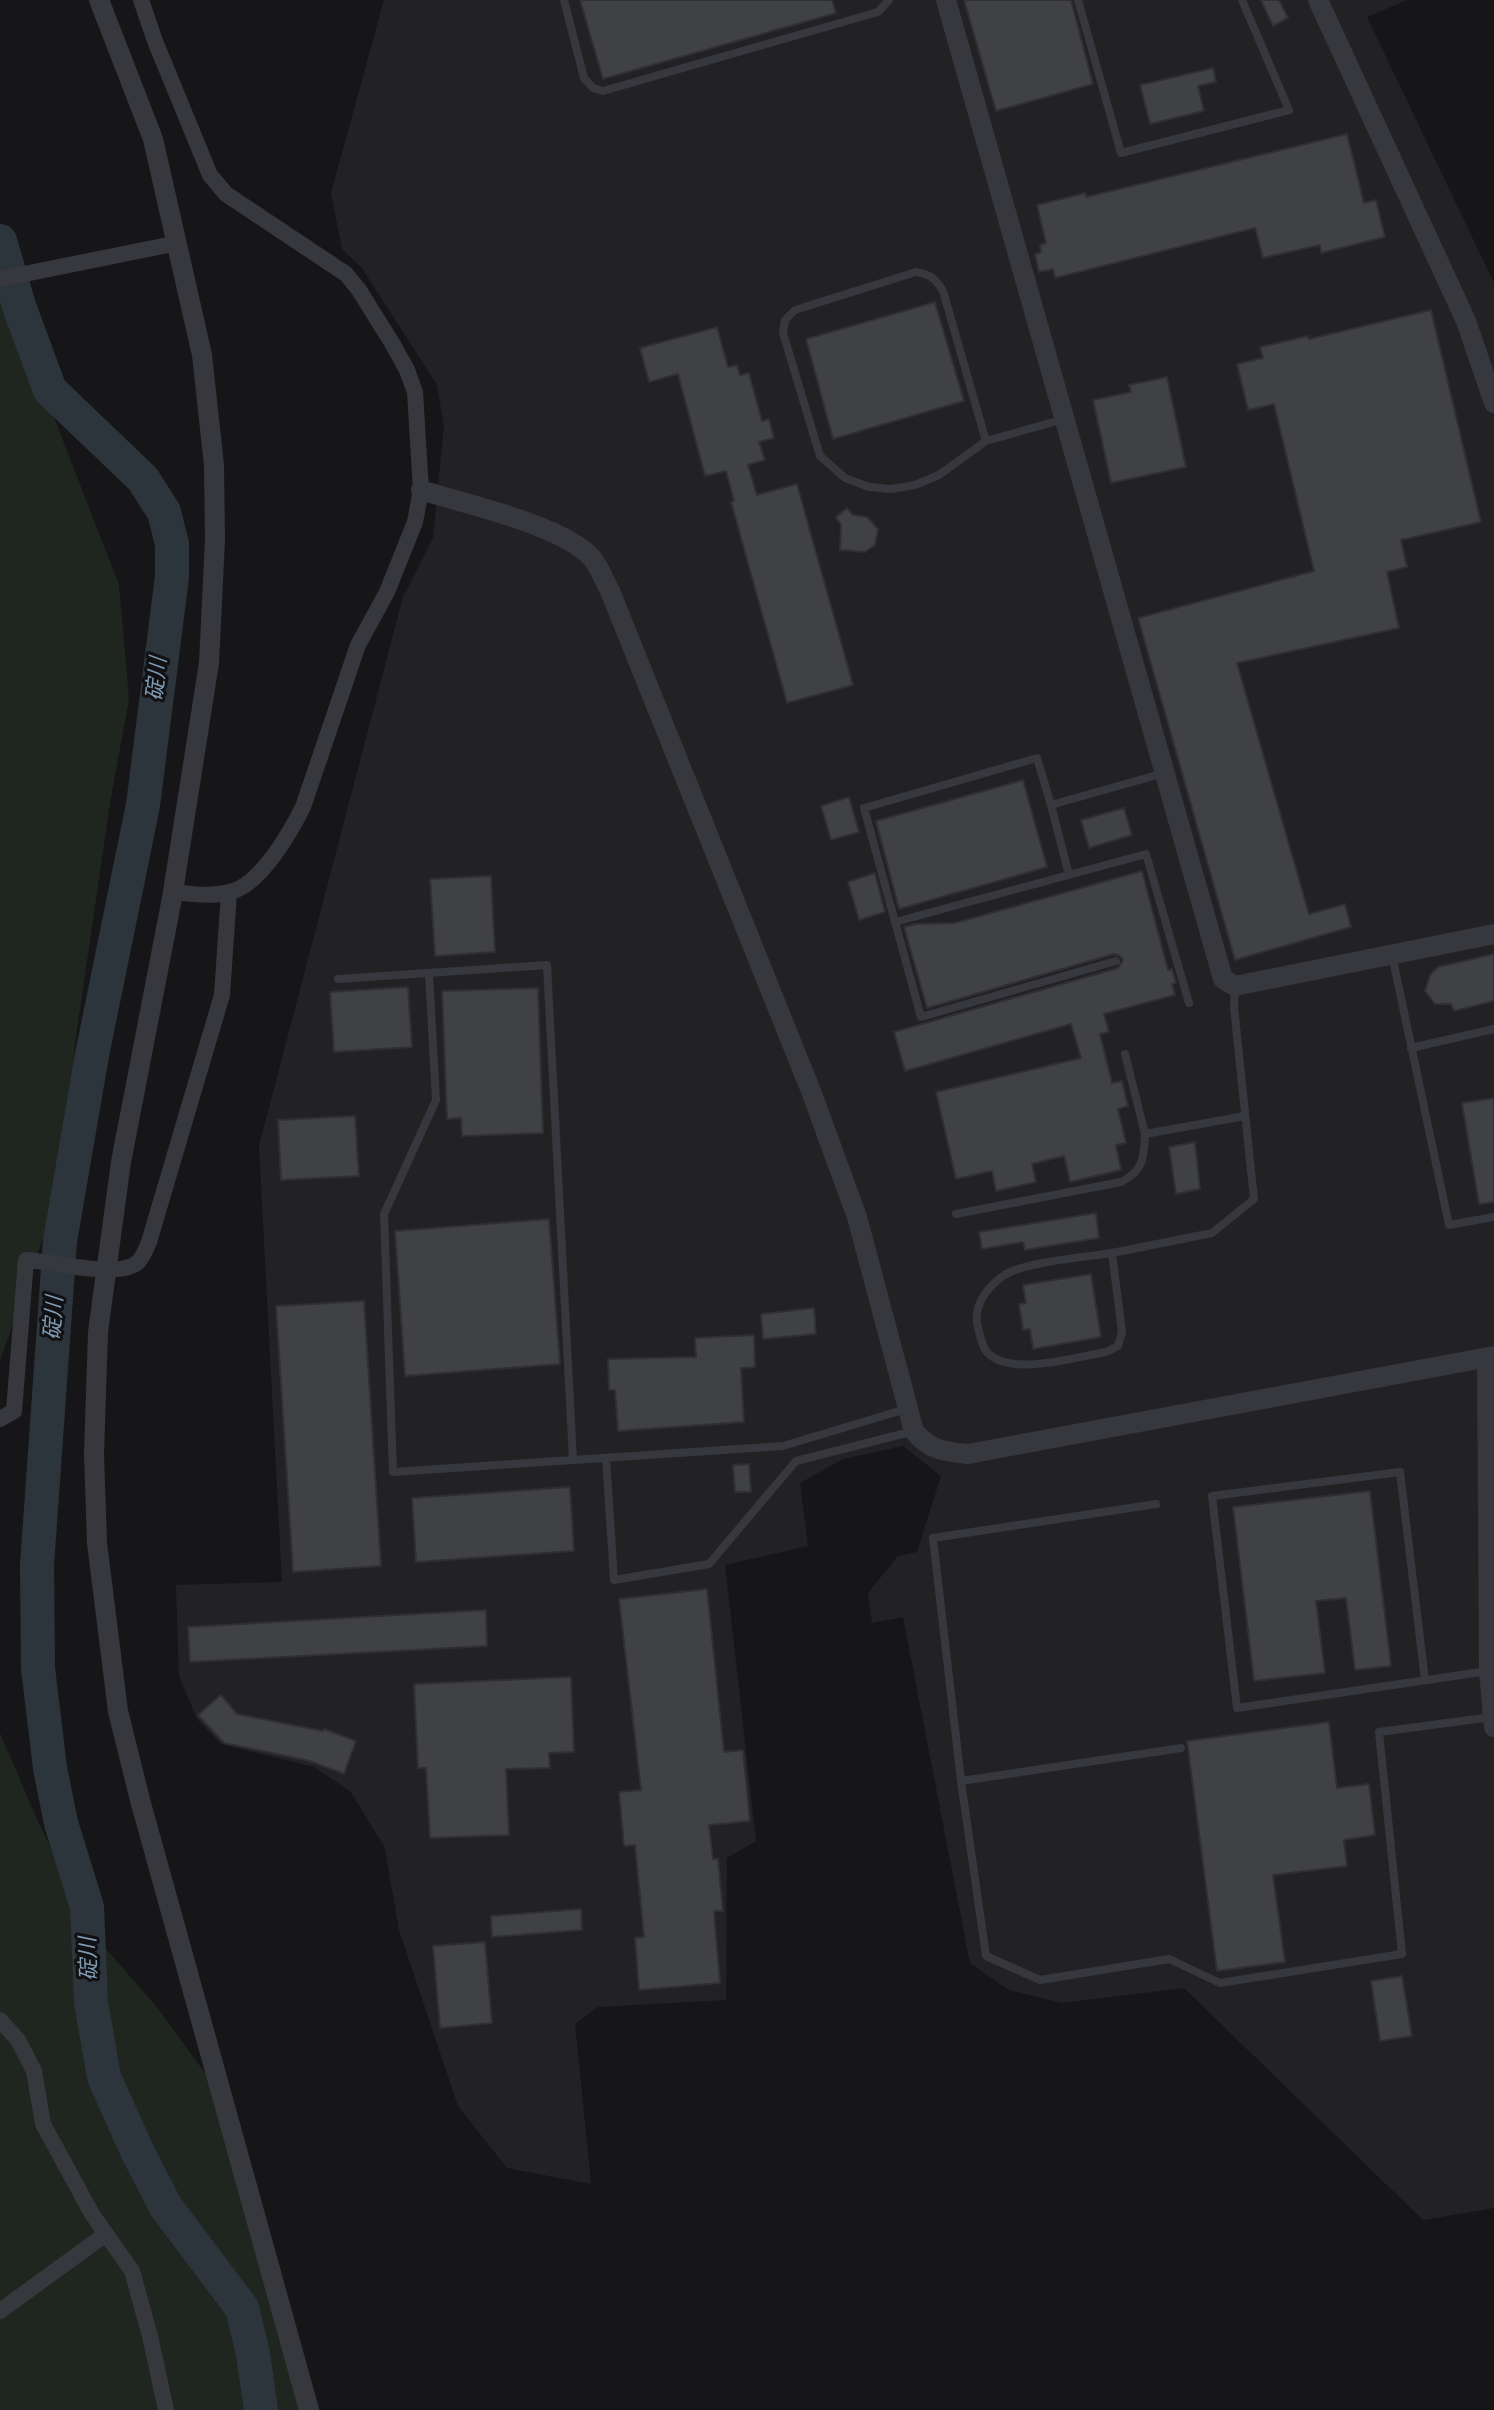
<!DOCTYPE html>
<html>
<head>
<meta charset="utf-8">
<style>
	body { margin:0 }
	canvas { display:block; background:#161618 }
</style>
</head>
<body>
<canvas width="1494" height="2410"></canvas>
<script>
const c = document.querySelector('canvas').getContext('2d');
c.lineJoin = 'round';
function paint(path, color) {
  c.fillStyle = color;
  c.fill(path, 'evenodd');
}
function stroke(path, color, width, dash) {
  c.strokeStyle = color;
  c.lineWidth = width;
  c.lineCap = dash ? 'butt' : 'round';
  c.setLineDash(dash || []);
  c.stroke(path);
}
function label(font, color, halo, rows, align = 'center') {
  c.font = font + ' Raleway,"Noto Sans JP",sans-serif';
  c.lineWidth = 6;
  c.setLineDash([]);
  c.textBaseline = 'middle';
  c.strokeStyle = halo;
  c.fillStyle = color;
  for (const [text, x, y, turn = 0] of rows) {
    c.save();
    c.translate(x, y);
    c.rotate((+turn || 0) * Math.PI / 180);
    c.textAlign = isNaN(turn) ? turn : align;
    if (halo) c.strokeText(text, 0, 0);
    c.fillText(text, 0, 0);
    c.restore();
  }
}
paint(new Path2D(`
	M384,0h1023l-40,17 127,266v1925l-71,12 -239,-232 -122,15 -53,-13 -39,-27 -67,-346 -31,6 -4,-30 30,-37 19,-4 24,-76 -38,-30 -60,13 -43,24 8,63 -83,19 31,276 -29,17 -1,142 -128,7 -23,17 16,160 -84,-16 -49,-62 -59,-176 -14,-82 -34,-56 -37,-25 -93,-23 -24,-25 -18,-43 -3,-91 106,-3 -23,-436 144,-549 30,-59 11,-112 -7,-41 -75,-117 -20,-19 -11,-56z`), '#222225');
paint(new Path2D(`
	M0,278l119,307 10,114 -19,104 -35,240 -10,132 -65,186z
	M0,1733l36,84 57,117 63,72 49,67 57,131 44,206h-306z`), '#1e261f');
stroke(new Path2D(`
	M0,241l20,68 30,81 93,89 21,33 8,32v33l-29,228 -51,250 -32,186 -23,324 1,103 12,100 11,55 26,84 4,95 13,75 34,76 28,54 76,101 11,46 8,56`), '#2c353c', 34);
const building = new Path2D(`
	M580,0h252l4,13 -233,66z
	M964,0h107l22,84 -97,27z
	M1261,0h18l9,18 -15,8z
	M1213,68l3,14 -18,4 6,25 -54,13 -10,-39z
	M1347,134l17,69 12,-3 9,37 -64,16 -1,-8 -57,13 -8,-30 -200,50 -2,-9 -14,3 -4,-18 6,-2 -1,-7 6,-2 -9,-38 48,-12 1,4z
	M935,302l29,99 -131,38 -27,-100z
	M1431,310l50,212 -80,18 6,27 -20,5 12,56 -162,35 72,251 36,-10 6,23 -116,33 -97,-342 176,-47 -40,-167 -26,6 -11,-46 26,-6 -3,-11 48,-11 1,3z
	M717,327l11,40 9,-2 3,10 9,-2 13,48 7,-2 5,19 -15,4 6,18 -17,5 9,30 40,-11 56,201 -66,18 -56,-201 3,-1 -8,-30 -21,5 -27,-102 -29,8 -9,-34z
	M1167,377l19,90 -75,16 -18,-83 38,-8 -2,-7z
	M847,508l6,7 14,2 11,12 -3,16 -10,7 -25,-2 1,-25 -5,-8z
	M1023,780l24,87 -148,42 -23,-88z
	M849,797l10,35 -28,8 -10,-34z
	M1124,808l8,27 -43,13 -8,-28z
	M1142,871l26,99 4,-1 4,14 -4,1 3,11 -71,19 5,18 -9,2 12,49 10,-2 6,25 -10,3 8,34 -10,2 5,25 -51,12 -6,-26 -32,8 4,18 -40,9 -4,-20 -36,8 -20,-87 145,-34 -10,-34 -166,47 -11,-39 224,-64 5,-8 -3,-4 -6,-2 -187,54 -23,-81 12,-3 39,-1z
	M875,873l10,39 -26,8 -11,-38z
	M491,876l4,76 -60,4 -5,-77z
	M1494,954v47l-40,10 -3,-7h-16l-10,-13 5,-16 8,-8z
	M408,987l4,60 -78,5 -4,-60z
	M538,988l5,145 -81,3 -1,-18 -14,1 -5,-128z
	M1494,1098v104l-15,2 -17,-101z
	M355,1116l4,60 -78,4 -3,-60z
	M1195,1142l5,47 -24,5 -7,-47z
	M1096,1213l3,25 -74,12 -2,-8 -41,7 -3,-17z
	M549,1219l11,145 -155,12 -10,-145z
	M1091,1274l10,63 -68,12 -3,-20 -7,1 -4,-26 7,-1 -3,-18z
	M364,1301l17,265 -88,6 -17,-266z
	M814,1308l2,26 -53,5 -2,-25z
	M754,1335l1,32 -14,1 3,54 -126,9 -3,-41h-6l-1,-31 88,-2 -1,-19z
	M749,1464l2,28h-16l-2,-27z
	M570,1487l4,64 -158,11 -4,-64z
	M1370,1491l21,175 -36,4 -9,-72 -30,3 9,72 -71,8 -21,-174z
	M707,1589l17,163 19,-2 7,71 -41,4 4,34h5l5,52h-9l6,72 -81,7 -4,-52 9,-1 -9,-92 -11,1 -5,-54 22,-2 -22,-191z
	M486,1610l1,36 -297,16 -2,-35z
	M571,1677l3,75 -25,1 1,15 -44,1 3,66 -79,3 -4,-70h-8l-4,-84z
	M221,1695l16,19 86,17 1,-2 32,12 -12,33 -34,-13 -86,-18 -26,-28z
	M1329,1722l8,66 32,-4 6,51 -31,5 3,26 -74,9 12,87 -68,9 -30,-230z
	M581,1909l1,21 -90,7 -1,-21z
	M485,1942l7,81 -52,5 -7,-82z
	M1402,1976l10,60 -32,5 -9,-60z`);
paint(building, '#404145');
stroke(building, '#303034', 2);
stroke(new Path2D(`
	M564,0l20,78 9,10 10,3 275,-79 11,-12
	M1078,0l43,153 168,-43 -47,-110
	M986,441l-43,-150c-7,-12 -13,-17 -27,-19l-121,38 -10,10 -2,13 37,123 25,22 24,9 22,2 24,-4 24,-10 47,-34 78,-22
	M1051,805l18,70
	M895,922l251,-68 43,149
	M1392,955l57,270 45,-8
	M1116,961l-195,56 -57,-209 173,-50 14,47 113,-32
	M429,974l7,126 -52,114 9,258 390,-26 123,-37
	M338,979l209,-14 26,495
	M1411,1048l83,-19
	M1125,1054l20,80 100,-18
	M956,1214l165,-32c23,-11 23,-25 24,-48
	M1112,1253c-26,4 -89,9 -109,23 -15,11 -28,27 -26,46 2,9 4,22 9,29 22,27 89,6 120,1l12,-6 4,-14 -10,-79 100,-20 42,-34 -20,-192 1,-20
	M606,1458l8,122 95,-16 87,-103 118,-30
	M1156,1504l-223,34 28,243 25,175 54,24 129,-21 51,24 182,-29 -23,-222 113,-15
	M1425,1680l-25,-208 -188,24 25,212 251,-37
	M961,1781l220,-33`), '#37383d', 8);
stroke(new Path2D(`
	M141,0l14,41 55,134 16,19 120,80 13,16 33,53 15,27 8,22 6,98 -6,32 -28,70 -29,53 -55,162c-13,26 -40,72 -67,83 -20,8 -43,4 -64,2
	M0,279l178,-36
	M0,1419l14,-8 12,-151c26,1 90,19 111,3 6,-5 9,-14 12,-21l73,-247 7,-103
	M0,2020l18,20 16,31 9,53 49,90 40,57 18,65 16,74
	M0,2311l106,-77`), '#37383d', 16);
stroke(new Path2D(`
	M99,0l54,139 49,216 12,110 1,75 -6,123 -37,235 -51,264 -23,170 -4,122 3,89 21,168 22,89 169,610
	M946,0l277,979 12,7 259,-52
	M1318,0l148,321 28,82
	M421,490c44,14 142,35 171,68 8,9 12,23 18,33l201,500 46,126 57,214c15,19 31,21 54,23l526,-98
	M1487,1358l2,313 5,56`), '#37383d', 20);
label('italic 22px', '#7f9bb3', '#111113', [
	["碇川",157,679,-84],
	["碇川",54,1318,-86],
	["碇川",89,1959,-92]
]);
</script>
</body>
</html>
